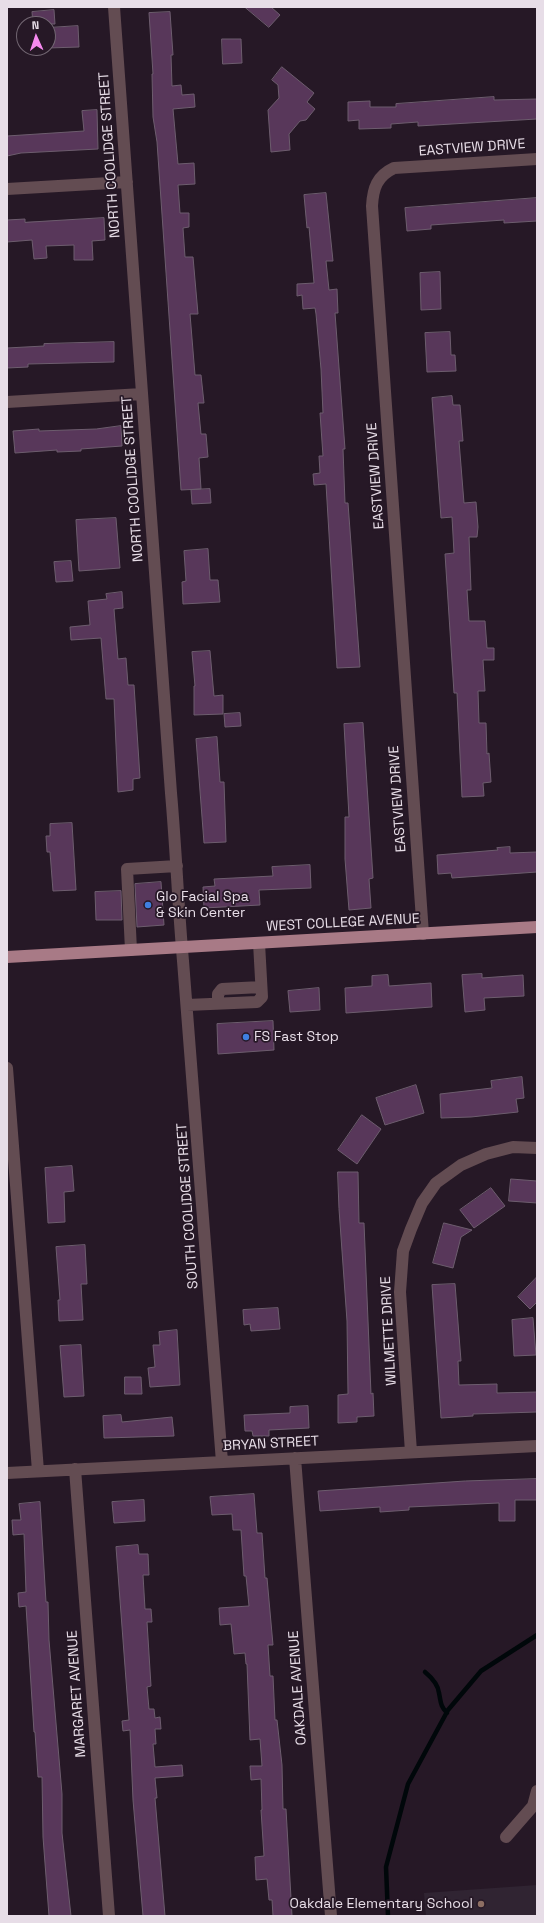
<!DOCTYPE html>
<html>
<head>
<meta charset="utf-8">
<style>
	body { margin:0 }
	#map { position:relative; width:544px; height:1923px; overflow:hidden; background:#261826; font-family:"Space Grotesk",sans-serif }
	canvas { display:block }
	.frame { position:absolute; inset:0; border:8px solid #e7dde7; pointer-events:none }
	.north { position:absolute; left:16px; top:16px; width:40px; height:40px; box-sizing:border-box; background:#261826; border:1px solid #736773; border-radius:50%; rotate:357deg; font-size:11px; font-weight:700; line-height:16px; text-align:center; color:#e7dde7 }
	.north::after { content:''; display:block; margin:auto; width:14px; height:18px; background:#f589ee; clip-path:polygon(50% 0,100% 100%,50% 72%,0 100%) }
</style>
</head>
<body>
<div id="map">
<canvas width="544" height="1923"></canvas>
<div class="frame"></div>
<div class="north">N</div>
</div>
<script>
const c = document.querySelector('canvas').getContext('2d');
c.lineJoin = 'round';
function paint(path, color) {
  c.fillStyle = color;
  c.fill(path, 'evenodd');
}
function stroke(path, color, width, dash) {
  c.strokeStyle = color;
  c.lineWidth = width;
  c.lineCap = dash ? 'butt' : 'round';
  c.setLineDash(dash || []);
  c.stroke(path);
}
function label(font, color, halo, rows, align = 'center') {
  c.font = font + ' "Space Grotesk",sans-serif';
  c.lineWidth = 3.5;
  c.setLineDash([]);
  c.textBaseline = 'middle';
  c.strokeStyle = halo;
  c.fillStyle = color;
  for (const [text, x, y, turn = 0] of rows) {
    c.save();
    c.translate(x, y);
    c.rotate((+turn || 0) * Math.PI / 180);
    c.textAlign = isNaN(turn) ? turn : align;
    if (halo) c.strokeText(text, 0, 0);
    c.fillText(text, 0, 0);
    c.restore();
  }
}
paint(new Path2D(`
	M537,1885v31h-111l-2,-23z`), '#302432');
stroke(new Path2D(`
	M425,1672c6,5 13,12 14,21 2,9 1,13 8,20
	M388,1916l-2,-49 22,-83 40,-74 33,-39 56,-36`), '#00070a', 4.5);
const building = new Path2D(`
	M245,7h26l9,8 -11,12z
	M54,10l1,14h-22l-1,-12z
	M170,12l3,43h-2l1,31 9,-1 1,10 12,-1 1,13 -22,2 5,55 16,-1 1,21 -17,1 2,28h9v14l-6,1 2,29h8l5,57h-8l5,61h6l3,28h-6l3,31h5l2,23 -9,1 2,31 -20,1 -24,-348 -4,-25 -1,-43h1l-4,-61z
	M78,26l1,21 -31,1v-20z
	M222,39h19l1,24 -19,1z
	M282,67l32,26 -7,9 8,7 -9,11 -6,1 -11,13 1,16 -19,2 -3,-42 11,-12 -1,-13 -6,-5z
	M494,97v3l43,-1v20l-119,7v-4l-27,2v4l-32,1v-9l-11,1v-19l22,-1v6h26v-3z
	M97,110l1,39 -77,4 -14,3v-20l77,-5 -2,-20z
	M326,193l7,68h-7l3,29 8,-1 1,24h-3l10,136h-2l2,54h3l12,164 -23,1 -11,-184 -12,1 -1,-11 7,-1 -1,-17h4l-3,-43h3l-2,-44 -5,-55 -1,-6 -12,1 -1,-14 -5,1v-12l17,-1 -5,-56 -2,1 -3,-33z
	M537,198v23l-33,2v-3l-73,5v4l-24,2 -2,-23z
	M104,218l1,22 -13,1 1,19h-19v-15l-28,1 1,12 -13,1 -2,-19 -25,2v-22l18,-1v3z
	M440,272l1,37 -20,1 -1,-37z
	M450,332l1,23h4l1,16 -29,1 -2,-39z
	M114,342v20l-86,2v3l-21,1v-20l37,-2v-2z
	M452,396l1,9h7l3,36h-4l5,62 12,-1 2,25 -1,10h-8l2,53h-4l2,31h16l2,27h7v12h-11l2,31h-7l1,32h7l1,31 2,-1 2,29 -8,1 1,13 -22,1 -5,-104h-3l-9,-139 9,-1 -2,-36 -11,1 -9,-120z
	M121,426l1,20 -41,3v2l-24,1v-2l-42,3 -2,-22 26,-2v2l57,-2z
	M210,489l1,14 -19,1 -1,-14z
	M116,518l4,50 -41,3 -3,-51z
	M208,549l2,31h8l2,22 -37,2 -1,-22 4,-1 -2,-30z
	M71,561l2,20 -17,1 -2,-20z
	M122,592l1,16 -9,1 4,50 8,-1 2,27h6l6,93 -7,1v11l-15,2 -4,-93h-8l-5,-61 -30,2 -1,-13 20,-2 -2,-24 19,-2 -1,-5z
	M210,651l4,45 9,-1v19l-29,1v-29h1l-3,-34z
	M240,713l1,13 -16,1 -1,-13z
	M363,723l10,155 -4,1 2,29 -22,2 -4,-51v-42h4l-5,-93z
	M217,737l3,45h4l2,60 -22,1 -8,-104z
	M72,823l4,67 -23,1 -3,-39h-3l-1,-16h4v-12z
	M510,847v6l27,-1v20l-85,6 -1,-5 -13,1 -1,-19 61,-5 -1,-2z
	M310,865l1,23 -52,2 1,15 -56,3 -1,-21 12,-1 -1,-7 59,-3 -1,-9z
	M161,882l3,43 -27,2 -2,-43z
	M121,891l1,29h-26l-1,-28z
	M482,974v4l41,-3 1,21 -40,2 1,12 -20,2 -3,-37z
	M388,975l1,11 42,-3 1,24 -86,6 -1,-25 27,-2v-10z
	M319,988l1,22 -30,2 -2,-21z
	M273,1021l1,29 -56,4 -1,-30z
	M522,1077l2,21 -8,1 2,13 -47,5 -30,1 -1,-24 52,-6 -1,-7z
	M416,1085l8,28 -39,12 -9,-27z
	M362,1115l19,14 -24,35 -19,-14z
	M72,1166l2,25 -10,1 1,30 -17,1 -3,-55z
	M338,1172h20l1,51h5l7,171 2,-1 1,23 -17,1v5l-19,1v-28l10,-1 -1,-73 -8,-112z
	M511,1179l26,2v22l-28,-2z
	M491,1188l14,18 -31,22 -14,-18z
	M444,1223l28,7 -11,7 -8,31 -20,-5z
	M85,1245l2,39h-6l2,36 -24,1 -1,-21h2l-4,-53z
	M537,1277v25l-7,7 -12,-12z
	M455,1284l6,77h-3l1,24 38,-1v9l40,-1v20l-64,2v2l-32,2 -9,-133z
	M278,1308l2,21 -29,2 -1,-7 -6,1 -1,-15z
	M533,1318l3,37 -22,1 -2,-36z
	M177,1330l3,55 -30,2 -2,-19 7,-1 -2,-22h7l-1,-13z
	M81,1345l3,51 -20,1 -4,-51z
	M125,1377h16l1,17h-17z
	M308,1406l1,22 -40,2v6h-16l-1,-5h-7l-1,-16 46,-2v-6z
	M121,1415l1,7 50,-5 2,19 -70,2 -1,-22z
	M537,1479v21h-22v21h-16v-18l-90,4v3l-29,2v-5l-60,4 -2,-20 147,-10z
	M254,1494l3,39h5l3,45h2l6,67h-5l2,31h3l2,44h2l5,45 1,44h3l6,107h-19l-1,-16h-3l-2,-21 -11,1 -1,-23 9,-1 -3,-46h1l-1,-31 -10,1 -1,-14h12l-2,-27 -10,1 -3,-76h-1l-1,-11 -11,1 -3,-30 -11,1 -1,-17 30,-2 -3,-30h-2l-3,-46h-8l-1,-16 -20,1 -2,-18z
	M144,1500l1,21 -31,2 -2,-21z
	M40,1502l6,100h2l1,38 13,154v39l9,83h-22l-6,-79 -1,-60h-4l-3,-45h-1l-8,-126 -7,1 -1,-14 8,-1 -2,-58 -11,1 -1,-15h9l-2,-16z
	M138,1545l1,9h9l1,21h-6l2,34h6l1,13h-5l4,64 -4,1 2,22h5l1,9 5,-1 1,12h-6l1,15h-3l2,23 27,-2 1,11 -28,2 2,20h-2l10,118h-22l-10,-116 -3,-70 -7,1 -1,-10 7,-1 -13,-173z`);
paint(building, '#58375a');
stroke(building, '#6d5d6e', 1);
stroke(new Path2D(`
	M114,7l57,786c5,56 7,112 12,168 14,167 27,334 39,501
	M7,189l120,-7
	M7,402l135,-8
	M423,934l-51,-728c1,-18 5,-30 22,-38l143,-9
	M131,950l-4,-81 50,-3
	M218,1003v-9l4,-5 39,-2
	M187,1005l70,-3 5,-5 -3,-54
	M7,1068l31,403
	M411,1452l-11,-160 3,-41 8,-22 11,-26 14,-20 25,-18 25,-11 27,-7 24,1
	M295,1458l36,458
	M75,1469l34,447
	M7,1473l530,-27
	M506,1837l27,-31 4,-15`), '#634c52', 12);
stroke(new Path2D(`
	M7,957l530,-30`), '#a87a86', 12);
for (const [x, y, r, color] of [
	[148,905,4,"#3f7fe0"],
	[246,1037,4,"#3f7fe0"],
	[481,1904,4,"#8d6e63"]
]) {
  const dot = new Path2D();
  dot.arc(x, y, r, 0, 2 * Math.PI);
  c.fillStyle = color;
  c.fill(dot);
  stroke(dot, '#261826', 1.5);
}
label('14px', '#e7dde7', '#261826', [
	["EASTVIEW DRIVE",472,148,-4],
	["NORTH COOLIDGE STREET",110,155,-94],
	["EASTVIEW DRIVE",376,476,-94],
	["NORTH COOLIDGE STREET",133,479,-94],
	["EASTVIEW DRIVE",398,799,-94],
	["WEST COLLEGE AVENUE",343,923,-3],
	["SOUTH COOLIDGE STREET",188,1206,-94],
	["WILMETTE DRIVE",389,1331,-93],
	["BRYAN STREET",271,1444,-3],
	["OAKDALE AVENUE",298,1688,-94],
	["MARGARET AVENUE",77,1694,-94]
]);
label('14px', '#e7dde7', '#261826', [
	["Glo Facial Spa",156,897],
	["& Skin Center",156,913],
	["FS Fast Stop",254,1037],
	["Oakdale Elementary School",473,1904,"right"]
], 'left');
</script>
</body>
</html>
